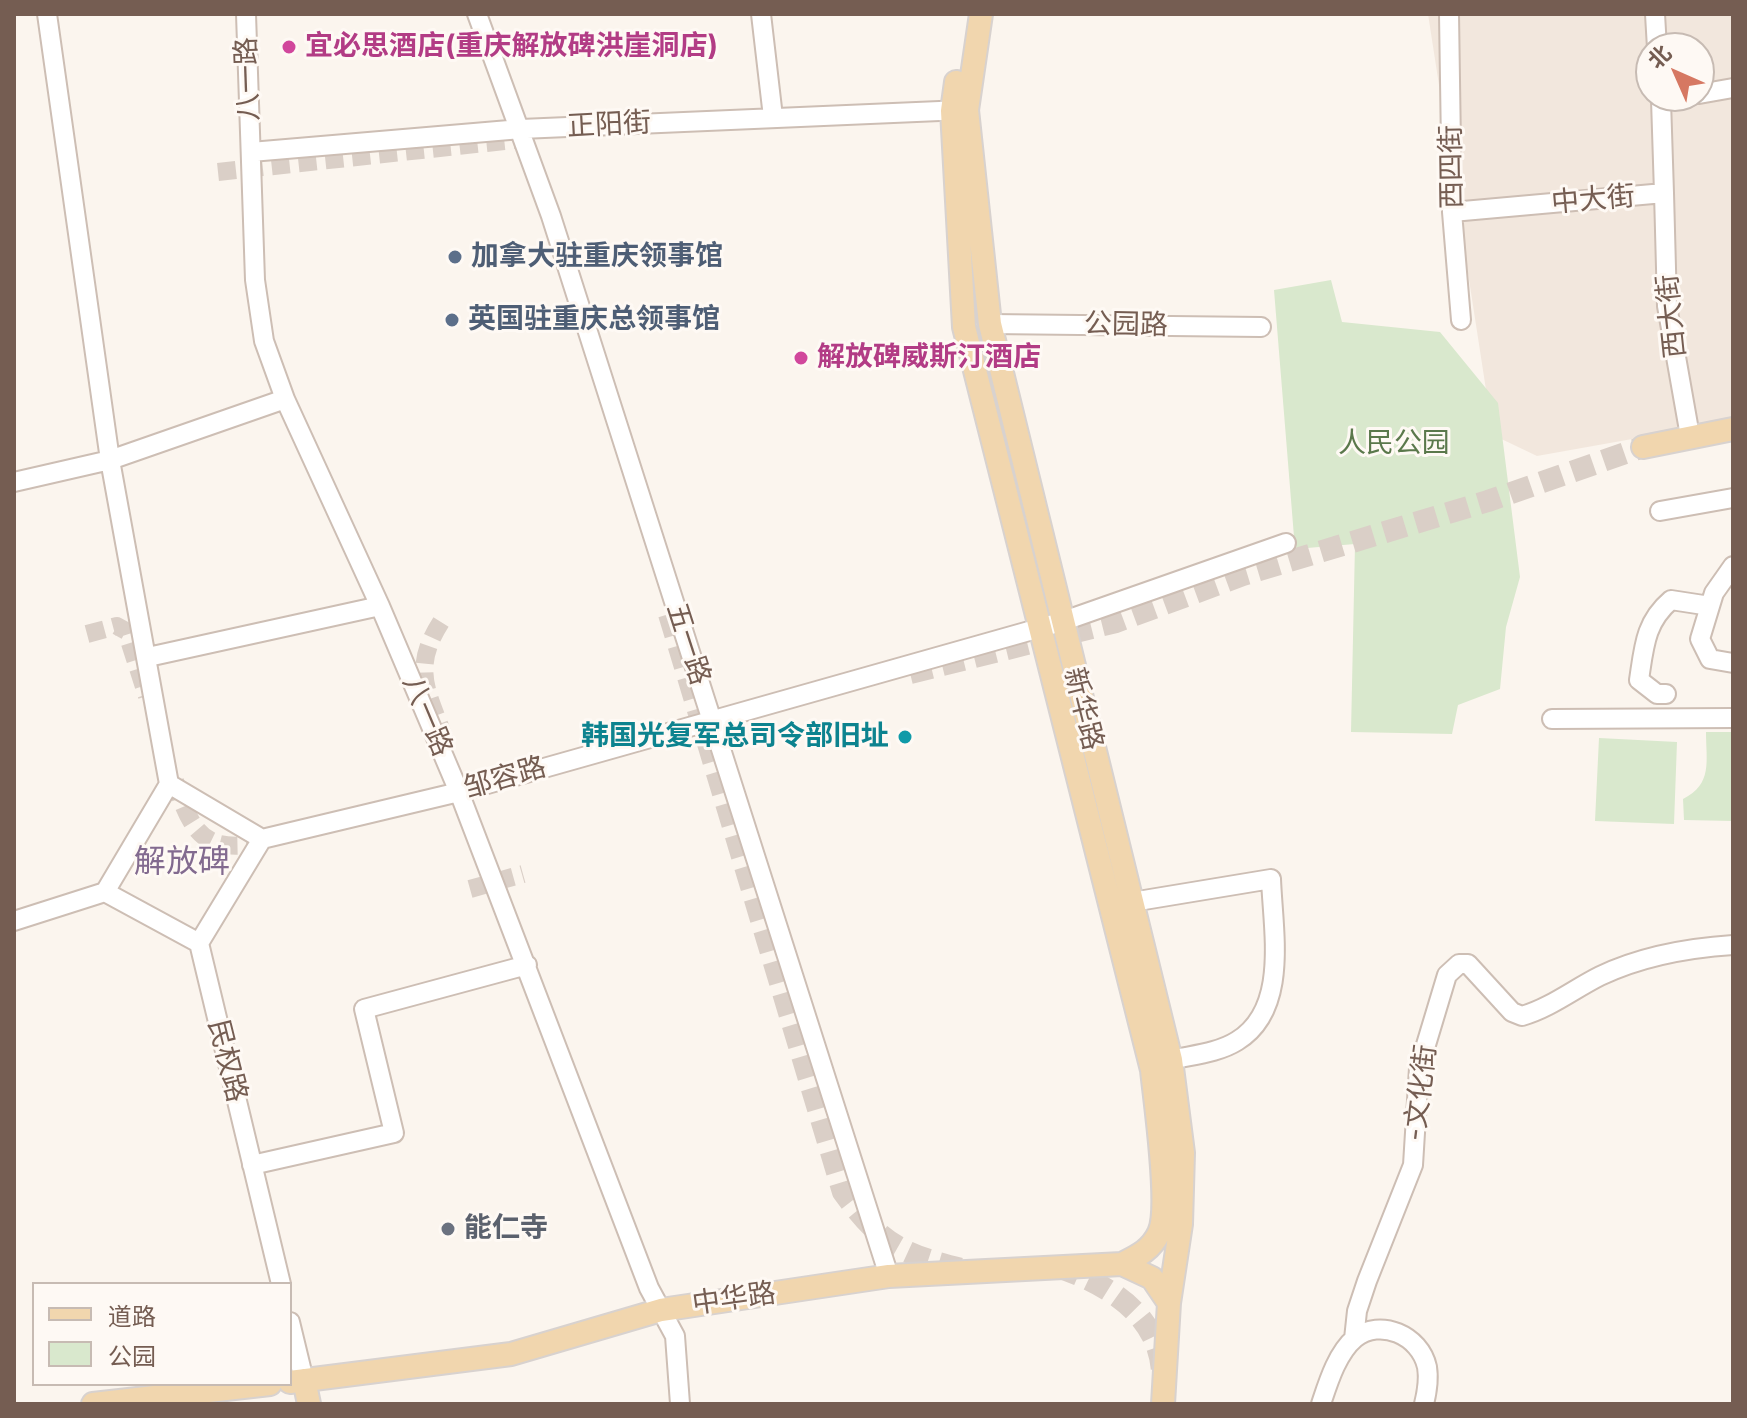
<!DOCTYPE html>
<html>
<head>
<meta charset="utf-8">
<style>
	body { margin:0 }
	#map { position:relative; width:1747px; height:1418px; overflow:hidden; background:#fbf5ee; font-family:Inter,"Noto Sans SC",sans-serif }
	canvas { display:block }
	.frame { position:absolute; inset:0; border:16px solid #755d52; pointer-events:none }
	.legend { position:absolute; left:32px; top:1282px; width:260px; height:104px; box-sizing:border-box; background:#fef9f4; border:2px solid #c7bbb3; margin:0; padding:10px 14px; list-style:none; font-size:24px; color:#755d52 }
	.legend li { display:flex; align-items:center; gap:16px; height:40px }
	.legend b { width:40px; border:2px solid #c7bbb3 }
	.north { position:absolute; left:1635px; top:32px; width:80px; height:80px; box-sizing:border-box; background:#fef9f4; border:2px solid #c7bbb3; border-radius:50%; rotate:315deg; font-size:22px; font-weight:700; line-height:32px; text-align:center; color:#755d52 }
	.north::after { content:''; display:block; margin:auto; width:28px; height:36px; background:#d67862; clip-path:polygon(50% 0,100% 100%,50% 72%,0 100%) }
</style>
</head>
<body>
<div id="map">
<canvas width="1747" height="1418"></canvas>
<div class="frame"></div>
<ul class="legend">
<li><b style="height:10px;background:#f1d6ae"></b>道路</li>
<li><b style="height:22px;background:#d9e8cd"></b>公园</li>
</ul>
<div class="north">北</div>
</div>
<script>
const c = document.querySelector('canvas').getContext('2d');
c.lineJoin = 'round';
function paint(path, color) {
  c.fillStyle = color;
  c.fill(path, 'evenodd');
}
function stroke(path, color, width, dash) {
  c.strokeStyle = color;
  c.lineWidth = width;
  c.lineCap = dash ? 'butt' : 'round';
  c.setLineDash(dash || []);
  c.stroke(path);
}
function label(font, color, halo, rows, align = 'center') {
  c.font = font + ' Inter,"Noto Sans SC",sans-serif';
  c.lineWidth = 6;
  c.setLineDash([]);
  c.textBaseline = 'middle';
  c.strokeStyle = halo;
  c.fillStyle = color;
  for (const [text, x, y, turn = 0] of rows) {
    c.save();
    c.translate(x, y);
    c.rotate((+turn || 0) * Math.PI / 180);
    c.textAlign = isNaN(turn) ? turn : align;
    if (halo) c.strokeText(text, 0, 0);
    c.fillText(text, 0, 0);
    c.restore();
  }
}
paint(new Path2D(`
	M1428,14h305v407l-196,35 -44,-21zM1651,48h48v48h-48z`), '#f2e7dd');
paint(new Path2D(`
	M1331,280l11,42 98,10 58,71 22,174 -14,50 -6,62 -42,16 -6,29 -101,-2 4,-188 -60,5 -21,-259z
	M1706,732h27v89l-49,-1 -1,-21c30,-15 23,-38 23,-67z
	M1599,738l78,4 -3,82 -79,-3z`), '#d9e8cd');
stroke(new Path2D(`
	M218,172l305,-33
	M441,622c-32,50 -11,72 6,124
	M87,634l30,-8 9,5 21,65
	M175,781c18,58 33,74 96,60
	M470,889l53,-15`), '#dacfc7', 18, [18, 9]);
stroke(new Path2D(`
	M669,614l174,578c39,53 58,62 122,78
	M910,673l206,-51 127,-47 245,-74 155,-54
	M1058,1267c49,17 100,47 104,104`), '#dacfc7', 22, [22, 11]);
const minor = new Path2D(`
	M47,14l63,446 59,324
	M246,14l9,266 9,61 21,58 95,207 79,186 190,496 26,48 5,68
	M477,14l74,202 338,1060
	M761,14l12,103
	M1449,14l3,198 9,108
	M1655,14l2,34
	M1699,94l34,-6
	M251,152l270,-23 442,-19
	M1664,193l3,113 23,130
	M1452,212l212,-19 -3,-93 24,-4
	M990,324l271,3
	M14,482l96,-22 175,-61
	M1660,511l73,-13
	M1733,566l-19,27 -14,46 10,20 23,4
	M148,657l232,-51
	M1666,694h-9l-18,-14c5,-33 6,-58 32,-80l39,6
	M1552,719l181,-1
	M169,784l93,55 197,-47 602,-170 225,-79
	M105,892l94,51 82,341
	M1132,902l139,-23c2,53 18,130 -34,162 -19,12 -45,14 -66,19
	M14,921l91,-29 64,-108
	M199,943l63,-104
	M252,1165l142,-32 -30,-124 163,-44
	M290,1322l14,58
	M1354,1339l3,-28 10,-30 46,-116 6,-97 28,-93 12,-11h9l44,48 10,4c28,-8 52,-27 78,-40 42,-20 87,-28 133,-31
	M1321,1404c7,-21 16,-51 34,-66 25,-20 65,-3 72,29 2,12 0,25 -3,37`);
const major = new Path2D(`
	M981,14l-14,96 23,214 181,736 12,93 -2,71 -12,79 -6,101
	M956,82l-4,29 12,216 188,743c3,31 19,138 7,163 -8,17 -21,23 -37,31
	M1643,447l90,-18
	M304,1380l5,24
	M290,1382l221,-28 150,-44 228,-34 233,-12 30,14 17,25
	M93,1404l177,-20`);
stroke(minor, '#cdbeb4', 22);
stroke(major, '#d8d2cf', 26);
stroke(minor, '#fff', 18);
stroke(major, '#f1d6ae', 22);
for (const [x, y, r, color] of [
	[289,47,8,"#d1479c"],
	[455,257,8,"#5c6f8a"],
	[452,320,8,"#5c6f8a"],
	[801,358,8,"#d1479c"],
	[905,737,8,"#0f9aa8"],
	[448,1229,8,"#6b7280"]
]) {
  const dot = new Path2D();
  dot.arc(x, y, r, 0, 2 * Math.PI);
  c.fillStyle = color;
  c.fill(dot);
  stroke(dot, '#fef9f4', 3);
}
label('bold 28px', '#b23c85', '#fef9f4', [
	["宜必思酒店(重庆解放碑洪崖洞店)",305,47],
	["解放碑威斯汀酒店",817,358]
], 'left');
label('28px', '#755d52', '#fef9f4', [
	["八一路",248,79,-92],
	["正阳街",609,125,-3],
	["西四街",1452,167,-91],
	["中大街",1593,200,-5],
	["西大街",1672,316,-96],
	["公园路",1126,325,1],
	["五一路",688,644,72],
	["新华路",1083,709,76],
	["八一路",427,716,67],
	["邹容路",505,778,-16],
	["民权路",227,1061,76],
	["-文化街",1421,1093,-83],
	["中华路",734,1299,-8]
]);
label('bold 28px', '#4e5e75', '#fef9f4', [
	["加拿大驻重庆领事馆",471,257],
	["英国驻重庆总领事馆",468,320]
], 'left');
label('28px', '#5a784b', '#fef9f4', [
	["人民公园",1394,444]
]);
label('bold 28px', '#0d838f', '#fef9f4', [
	["韩国光复军总司令部旧址",889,737]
], 'right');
label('bold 28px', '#5b616d', '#fef9f4', [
	["能仁寺",464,1229]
], 'left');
label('32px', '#826a8f', '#fef9f4', [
	["解放碑",182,862]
]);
</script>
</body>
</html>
